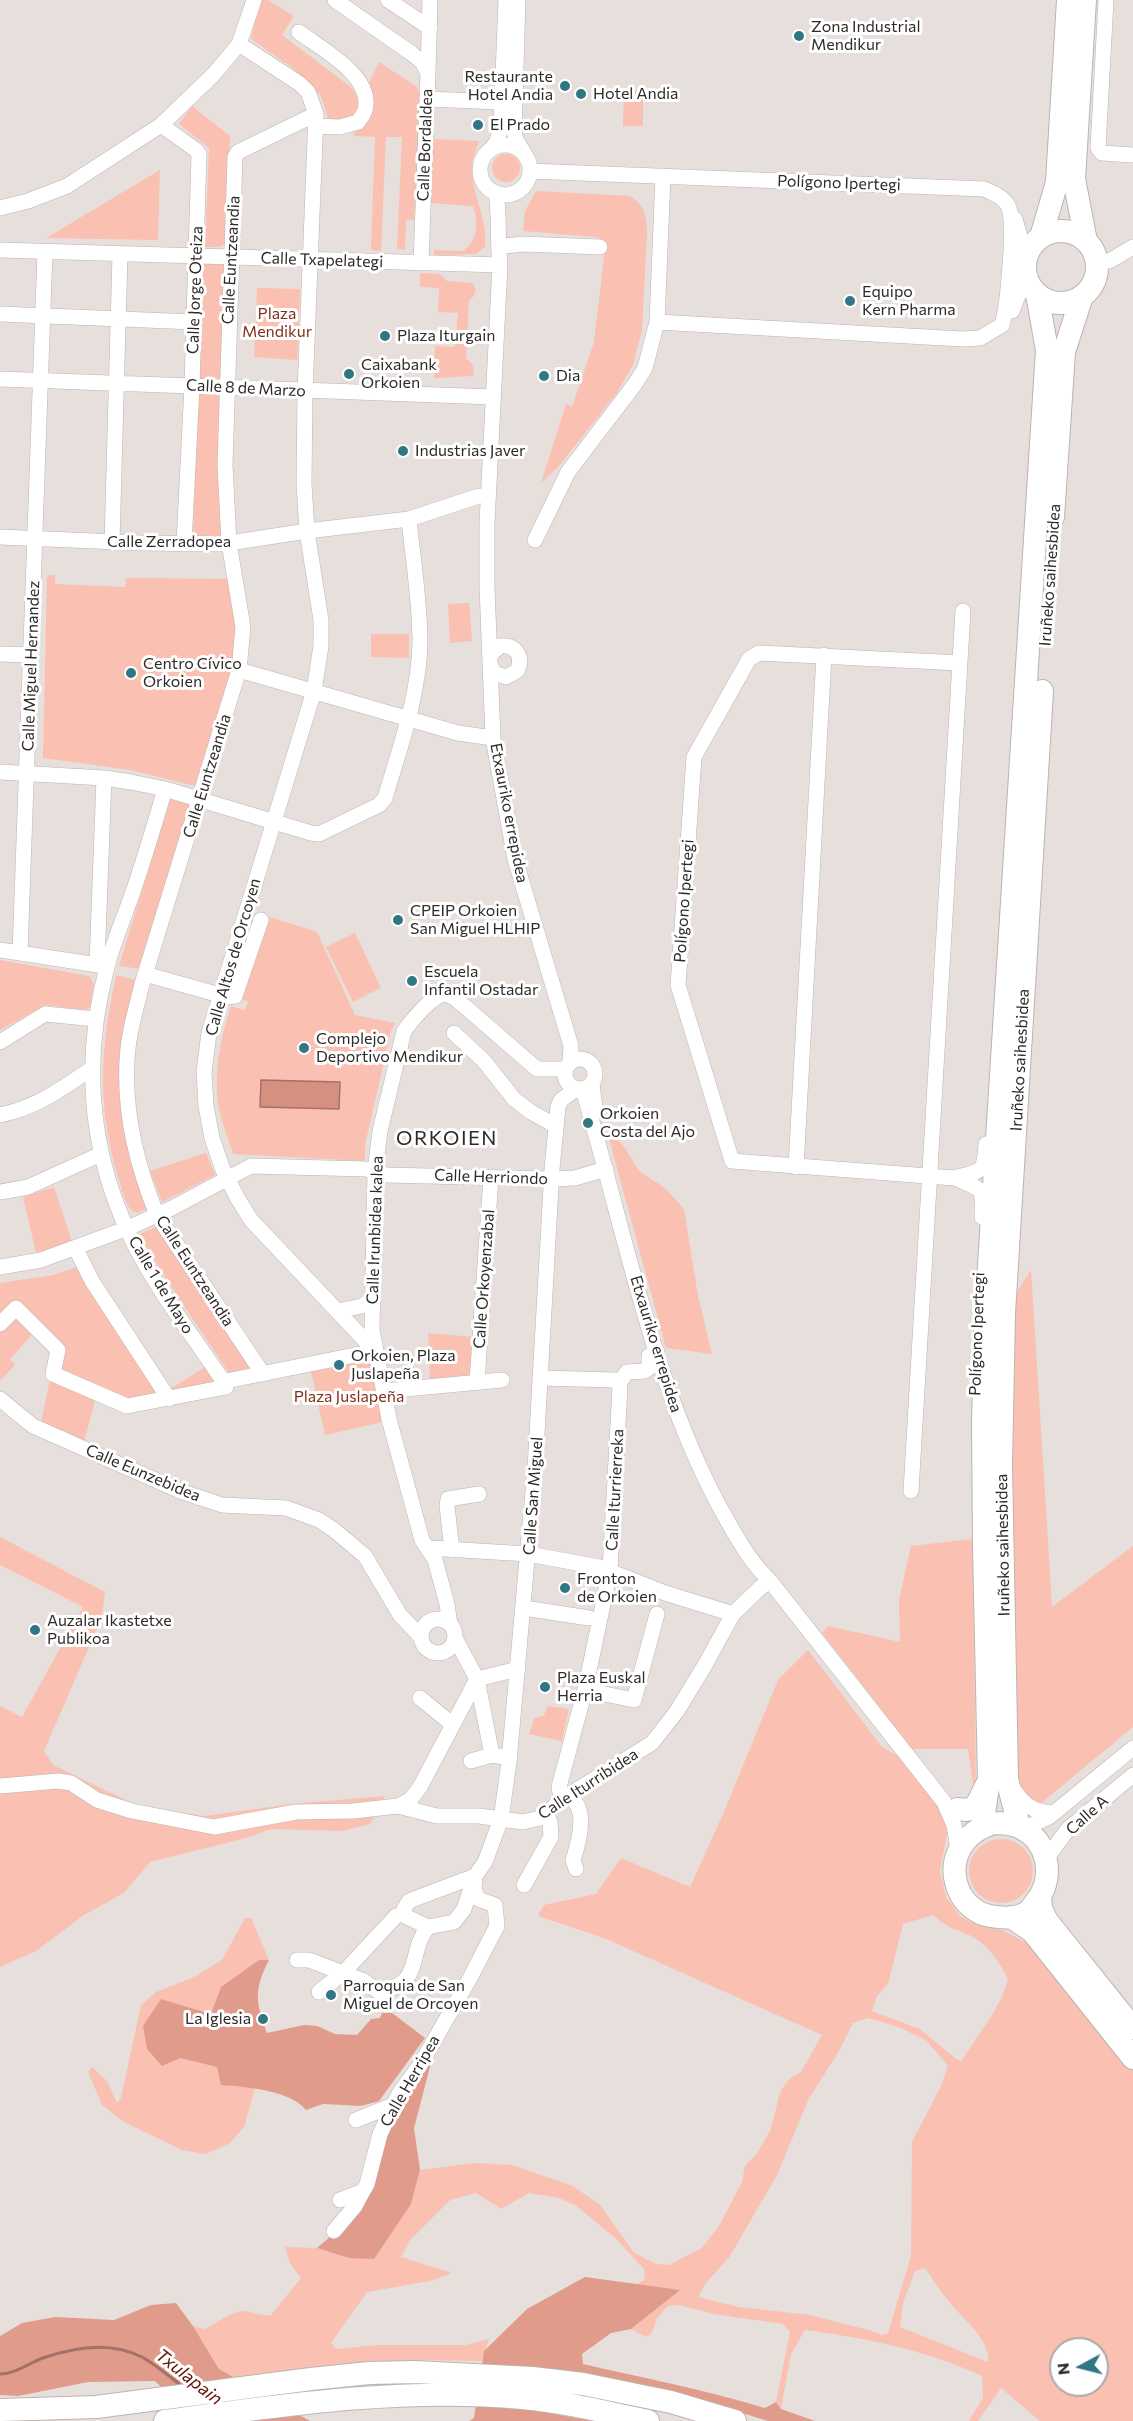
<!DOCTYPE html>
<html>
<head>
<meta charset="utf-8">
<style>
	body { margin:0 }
	#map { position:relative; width:1133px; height:2421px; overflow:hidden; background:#e7dfdc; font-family:Commissioner,sans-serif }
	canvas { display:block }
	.north { position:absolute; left:1049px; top:2337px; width:60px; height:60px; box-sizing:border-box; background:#fff; border:2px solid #abaaa9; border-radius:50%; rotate:263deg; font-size:16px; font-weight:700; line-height:24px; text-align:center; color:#2d2a29 }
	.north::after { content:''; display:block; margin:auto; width:21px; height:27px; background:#307683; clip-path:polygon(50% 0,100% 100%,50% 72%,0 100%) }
</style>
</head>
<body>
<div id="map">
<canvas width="1133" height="2421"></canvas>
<div class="north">N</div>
</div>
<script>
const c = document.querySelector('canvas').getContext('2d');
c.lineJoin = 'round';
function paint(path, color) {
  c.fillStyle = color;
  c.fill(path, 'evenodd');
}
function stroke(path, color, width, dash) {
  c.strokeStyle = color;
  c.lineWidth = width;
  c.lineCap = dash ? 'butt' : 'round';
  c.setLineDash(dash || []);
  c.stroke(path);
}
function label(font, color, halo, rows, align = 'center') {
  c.font = font + ' Commissioner,sans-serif';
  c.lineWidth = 6;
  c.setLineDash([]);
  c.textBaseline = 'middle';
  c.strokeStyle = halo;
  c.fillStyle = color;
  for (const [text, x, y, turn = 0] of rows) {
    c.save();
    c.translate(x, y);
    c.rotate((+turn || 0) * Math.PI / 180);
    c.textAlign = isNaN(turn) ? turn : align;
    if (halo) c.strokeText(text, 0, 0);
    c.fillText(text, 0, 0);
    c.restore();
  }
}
paint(new Path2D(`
	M260,0h8l26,16 -12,19 70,53 9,15 -3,9 -9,11 -20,-1 -8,-26 -27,-27 -43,-30z
	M379,62l37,24 5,11 -7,123h-8l-1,30 -8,-1 5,-112h-16l-5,114 -10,-1 4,-113 -21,-1 1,-5 13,-9 5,-19 -5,-18z
	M624,90h19v36h-20z
	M192,106l38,30 -5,107 -5,4h-15l4,-99 -30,-24z
	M432,139l47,2c-2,7 -6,15 -7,23 -2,28 16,52 13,83l-9,7 -42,1v-5l29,1c16,-12 15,-29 10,-45l-43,-3z
	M492 168a14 14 0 1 1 28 0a14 14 0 1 1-28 0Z
	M160,170l-2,70 -112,-2z
	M536,191l94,5c15,9 17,22 17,38l-5,96 -9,35 -16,28 -59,74 -17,16 25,-79 6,3 22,-65 11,-94 -2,-7 -7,-4 -73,-6 2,-20z
	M224,261l4,5 -5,109 -4,5 -19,1 -3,-5 5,-113z
	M420,273l20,1 7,7 26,2 3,8 -3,6 -4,3 -3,58c7,6 9,9 7,18l-39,2 1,-32 20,1 3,-34 -20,-1 1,-24 -19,-1z
	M257,288l43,1 -3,71 -43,-3z
	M222,393l2,141 -3,4 -28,1 4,-139 1,-6z
	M47,575h8v9l70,3 1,-9 109,1 8,48 -40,161 -72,-18 -88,-12z
	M469,603l3,38 -22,2 -2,-39z
	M371,634h38v24l-38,-1z
	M170,799l21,6 -50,164 -22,-3z
	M270,917l47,15 38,83 40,8 -4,8 -26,114v16l-132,-7c-4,-14 -10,-27 -13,-41 -8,-36 0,-73 11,-107l13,4 5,-8 -8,-3z
	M355,933l26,55 -28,14 -27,-55z
	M0,960l89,16 5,8 -4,23 -4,3 -40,-5 -46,25z
	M116,975l20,5 -11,56 24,172 -12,5c-12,-5 -13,-18 -17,-30 -24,-76 -20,-131 -4,-208z
	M607,1131l16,14 16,26 26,17 19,21 14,87 14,58 -46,-6z
	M206,1153l9,22 -53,27 -12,-31z
	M54,1187l18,55 -36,11 -13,-56z
	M156,1227l93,134v8l-20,4 -63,-94 -27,-45z
	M90,1263l80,126 35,-22 14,21 -42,15 -81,-6 -12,45 -43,-19 9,-44 13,-31 -47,-45 -16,16v-36l53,-8z
	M1031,1270l21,337 81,-61v181l-94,78 -13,-9 -12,-22 -4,-239 5,-240z
	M16,1308l21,21 -27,30 5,6 -15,16v-57z
	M428,1333l47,4 -3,39 -42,6z
	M374,1358l13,63 -62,14 -14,-63z
	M0,1537l105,55 -3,25 -58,134 9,14 85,41 67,10 86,-12 94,-8 -15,28 -29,7 -70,-2 -28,10 -93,23 -26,31 -40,22 -48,36 -36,16v-261l22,11 61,-110 -83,-42z
	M973,1539l3,253 -1,7 -7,-50h-56l-90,-116 6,-7 72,16 -1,-42 12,-54z
	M808,1650l74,97 18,10 35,44 9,16 4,12 -8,42 6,26 15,20 19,9 22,4 29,15 102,124v352h-93l-39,-33 -23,33h-9l14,-23 -1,-22c-56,-26 -116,-38 -177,-46l-14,24 -10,55 -5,-7 14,-70 -7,-8 -70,-10 -34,-9 -11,1 -11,12 -6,16 -5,3 -15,-8 48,-39 -44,-4 10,-7 -1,-10 -30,-32 -39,-32 -16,-7 -30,-5 -28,16 -25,-16 -26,7 -40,40 -9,17 51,16 -22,8 -63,11 -36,51 5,6 42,-4h88l23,-6 -7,22 -80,-1 -164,20 -19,-11 -26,-43 12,3c12,-6 28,-19 41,-18 9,2 16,5 25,4l30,-37 -11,-15 -5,-16 32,1 32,10 62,-54 9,-34 56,-7 36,2 61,21 27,19 34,48 22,11 13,1 33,-17 17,-22 23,-44 3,-16 12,-13 14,-24 9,-37 8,-12 13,-8 21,-37 -218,-97 -66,-22 6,-11 52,-11 25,-36 69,29 34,-75 54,-132zM933,1915c15,14 21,13 38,21 18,9 28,25 37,43 -8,31 -30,54 -46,82l-6,-2 -36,-30 -48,-18 5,-15 11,-12 15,-60zM868,2018l31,9 28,14 21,25 -7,20 -29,56 -1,114 -23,77 -6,2 -10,-4 -62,-16 -71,-8 -41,-10 7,-13 25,-28 47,-81 32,-77 29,-45 15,-30zM925,2268c8,12 16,24 25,35 13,16 41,37 38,59l-88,-35 3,-24 12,-32zM1061,2349h36v36h-36z
	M548,1706l21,3 -7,32 -33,-7 5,-15 10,-4z
	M969 1871a32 32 0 1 1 64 0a32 32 0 1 1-64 0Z
	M245,1918h6l18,42h-10l-48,54 -50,-15 19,59 37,9 5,18 33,3 -11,39 -14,16 -24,11 -24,-4 -58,-28 -22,-17 -14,-33 4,-5 15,14 10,22 4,-5 20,-93 15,-13 38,-15 28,-17z`), '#fac0b2');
paint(new Path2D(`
	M259,1960h10c-16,31 -13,42 -2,73l37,-8 13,1 18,8 22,1 14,-16 9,-1 2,-5h10l33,25 -46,63 -18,5 -38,-2 -17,6c-16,-20 -60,-23 -85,-25l-4,-18 -37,-9 -18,8 -15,-17 -4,-23 18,-27 50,15 10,-27z
	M431,2063l-17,65 6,42 -9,34 -37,55 -25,-1 -32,-10 14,-12 78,-148z
	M585,2277l95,13 -49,39 -20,4 -29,21 1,10c61,14 122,26 182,44l11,-6 5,7 34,12h-47l-80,-25 -113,-24 -16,43 34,6h-124l5,-3 10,-67 43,-42z
	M176,2303l17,23 26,43 91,52h-114l-41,-40 -67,1 -70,14 -18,-1v-59l22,-13 33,-6 59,3 37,-15z`), '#e09b8a');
const water = new Path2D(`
	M261,1080l79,2 -1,27 -79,-2z`);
paint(water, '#d5907f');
stroke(water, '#a37165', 1.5);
stroke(new Path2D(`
	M0,2374c15,0 29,-11 43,-16 31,-11 68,-17 99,-1 14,8 28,20 41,30`), '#a37165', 3);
const minor = new Path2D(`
	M335,0l76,53 11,9 6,11 -7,190
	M388,0l42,28
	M518,0l-4,132 2,8 11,18
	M1106,0l-8,148 4,5 31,2
	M299,32c22,17 75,44 66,78 -1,4 -5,9 -7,12l-18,5 -25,-1
	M239,44l61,40 8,8 8,22 -11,278 -1,92 3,47 14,89v26l-7,45 -105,342 -5,39 2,34 6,32 11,32 15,29 13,21 124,131
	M428,73l2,-73
	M427,99l75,3
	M161,125l35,25 3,4 -7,232 -8,158
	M480 170a25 25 0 1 1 50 0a25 25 0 1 1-50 0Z
	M492,148l5,-7 4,-14 5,-127
	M530,171l454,18c9,4 22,9 25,19 6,19 -1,97 -7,117l-22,13 -18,1 -305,-17 6,-146
	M496,193c4,24 1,47 4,72l-13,258v64l6,151 22,121 56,187 -1,16
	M0,208l28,-7 39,-15 94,-61 53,-51 25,-30 15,-44
	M1015,219l7,25 6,9
	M504,246l20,-2 76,3
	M0,250l500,15
	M1097,265l14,-5 22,-13
	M1012,311l14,-36
	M0,314l194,8
	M0,379l493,18
	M0,537l141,6 82,1 84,-13 102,-12
	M535,540l33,-68 67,-88 10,-16 12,-46
	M112,542l8,-288
	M0,654l31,1
	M960,663l-201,-10 -10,6 -55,98 -16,228 54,176 222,17c27,-8 30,-2 32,-34
	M490,664l4,9 12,4 11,-6c7,-14 -1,-27 -17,-25l-10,9
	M239,670l219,63 35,5
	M0,772l104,6 27,4 34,7 146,44 8,1 60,-29 6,-7c15,-51 34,-102 35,-156 0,-40 -7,-82 -11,-123l70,-23 9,1
	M165,789c-10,34 -20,67 -31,100 -9,26 -20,51 -27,78 -25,94 -18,185 25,273 24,49 59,93 89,138l5,3 149,-30
	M0,950l104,16
	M20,953l25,-701
	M97,964l7,-186
	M145,974l82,23 8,-1 26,-76
	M454,1033l30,28 30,38 17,13 25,14
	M0,1042l45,-28 51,5
	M565 1074a15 15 0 1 1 30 0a15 15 0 1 1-30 0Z
	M592,1084l3,24
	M580,1090l5,6 4,15c40,138 67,285 139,411 14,24 22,39 42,59l174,221 10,23 4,24
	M0,1115c37,-8 60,-25 91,-46
	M796,1167l28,-512
	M957,1179c26,12 26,6 25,38
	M0,1192l28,-5 73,-33
	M76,1249l16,32 77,118
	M0,1267l41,-7 87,-32 42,-19 81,-43 115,3 20,6 166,4 23,-1 31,-9
	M337,1311l25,-5 10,-7
	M0,1324l16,-16 42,42 -5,24 74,32 99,-19v-6
	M263,1374l-106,-159c-20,-49 -33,-100 -30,-154 1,-26 9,-52 15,-77l97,-314 4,-43 -14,-84 -4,-78 10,-308 3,-5 78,-38
	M541,1378l74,2 5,7 -10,184 -25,119 -26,97 1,5c5,3 13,7 16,11 10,15 2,42 -3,57l3,9
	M477,1382l14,-205
	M619,1383l8,-11 18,-1 4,-3v-12l8,-4
	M384,1391l118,-11
	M0,1399l33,27 147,65 42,14 64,3 33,12 15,10 31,26 35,59 21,22
	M911,1491l52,-880
	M429,1548l99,6 71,13 66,26 68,21
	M452,1550l-5,-44 1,-7 31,-5
	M524,1608l65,10
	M421 1636a17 17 0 1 1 34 0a17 17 0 1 1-34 0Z
	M450,1624l-3,-20 -12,-44 -13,-20 -33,-121 -17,-89 3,-158 5,-41 24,-100c7,-10 29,-37 42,-37 3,1 6,3 9,4l82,71h28
	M585,1690l49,10 23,-86
	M420,1698l33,27
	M510,1758l-18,-3 -15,-76 41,-10
	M471,1761l21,-6
	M0,1786l58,-5 13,2 26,17 35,11 82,16 82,-15 57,-1 45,-5 39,10h42l44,6 17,-4 27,-22 85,-53 25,-32 28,-46 28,-51 28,-27 9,-6
	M1012,1787c11,17 22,27 43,25
	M398,1806l13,-7 9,-12 57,-108 -22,-41
	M1023,1829l26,-12 84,-69
	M1046,1859l22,-30 65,-54
	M524,1885l27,-48 -1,-15 -4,-9
	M405,1916l23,11
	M297,1960h12l34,13 53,-57
	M319,1992l24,-19 21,8 15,11c46,-8 28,-40 49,-65l26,-5 10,-13 11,-33 10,-14 16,-43 8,-57 26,-293 17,-300 6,-62 3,-7 15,-11
	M356,2120l37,-15
	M340,2200l23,-9 4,-7 13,-50 19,-40 21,-29 50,-87 27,-52 -2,-21 -17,-6 -4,-11 1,-12 -66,25 -5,8
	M334,2231l21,-25 8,-15`);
const highway = new Path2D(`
	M1085,0l-11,179 12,62
	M1025 267a36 36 0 1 1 72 0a36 36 0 1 1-72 0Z
	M1041,237l16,-55 11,-182
	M1053,517l11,-165 18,-56
	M957,1809l10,1 9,-4 11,-22
	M994,1823c9,0 18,0 27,5 26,12 34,47 17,71 -3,4 -7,11 -12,14 -10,6 -25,5 -36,3 -13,-2 -26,-13 -31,-25 -13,-31 4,-59 35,-68z
	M1019,1826l-12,-47 -6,-313 3,-153 38,-622
	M982,1827l7,-47 -5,-234 -1,-124 3,-110 61,-962 -10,-56
	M1040,1896l1,13 6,12 86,107
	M1011,1917l21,14 101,127
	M0,2410l96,-3 215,-28 58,-6 46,-1 117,6 51,6 88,18 64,19
	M165,2421c118,-16 237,-34 357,-23 43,4 84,14 126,23`);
stroke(minor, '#bcb4b2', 16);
stroke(highway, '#bcb4b2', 24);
stroke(minor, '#fff', 15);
stroke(highway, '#fff', 22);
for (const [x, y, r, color] of [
	[799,36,6,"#307683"],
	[565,86,6,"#307683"],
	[581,94,6,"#307683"],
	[478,125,6,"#307683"],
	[850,301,6,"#307683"],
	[385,336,6,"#307683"],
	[349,374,6,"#307683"],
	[544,376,6,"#307683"],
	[403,451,6,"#307683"],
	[131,673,6,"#307683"],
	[398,920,6,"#307683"],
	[412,981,6,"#307683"],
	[304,1048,6,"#307683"],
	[588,1123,6,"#307683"],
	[339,1365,6,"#307683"],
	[565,1588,6,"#307683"],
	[35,1630,6,"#307683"],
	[545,1687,6,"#307683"],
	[331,1995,6,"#307683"],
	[263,2019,6,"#307683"]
]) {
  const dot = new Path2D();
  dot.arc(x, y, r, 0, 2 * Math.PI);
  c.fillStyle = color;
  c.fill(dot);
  stroke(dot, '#fff', 2);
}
label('16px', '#2d2a29', '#fff', [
	["Zona Industrial",811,27],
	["Mendikur",811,45],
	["Restaurante",553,77,"right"],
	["Hotel Andia",553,95,"right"],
	["Hotel Andia",593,94],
	["El Prado",490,125],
	["Equipo",862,292],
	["Kern Pharma",862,310],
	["Plaza Iturgain",397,336],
	["Caixabank",361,365],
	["Orkoien",361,383],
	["Dia",556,376],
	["Industrias Javer",415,451],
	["Centro Cívico",143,664],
	["Orkoien",143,682],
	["CPEIP Orkoien",410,911],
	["San Miguel HLHIP",410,929],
	["Escuela",424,972],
	["Infantil Ostadar",424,990],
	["Complejo",316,1039],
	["Deportivo Mendikur",316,1057],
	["Orkoien",600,1114],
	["Costa del Ajo",600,1132],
	["Orkoien, Plaza",351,1356],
	["Juslapeña",351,1374],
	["Fronton",577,1579],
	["de Orkoien",577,1597],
	["Auzalar Ikastetxe",47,1621],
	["Publikoa",47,1639],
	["Plaza Euskal",557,1678],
	["Herria",557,1696],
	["Parroquia de San",343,1986],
	["Miguel de Orcoyen",343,2004],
	["La Iglesia",251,2019,"right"]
], 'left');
label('16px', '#2d2a29', '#fff', [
	["Calle Bordaldea",425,145,-88],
	["Polígono Ipertegi",839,183,2],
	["Calle Euntzeandia",231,260,-87],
	["Calle Txapelategi",322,260,2],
	["Calle Jorge Oteiza",195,290,-88],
	["Calle 8 de Marzo",246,388,3],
	["Calle Zerradopea",169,542],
	["Iruñeko saihesbidea",1050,575,-86],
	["Calle Miguel Hernandez",31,666,-88],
	["Calle Euntzeandia",207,776,-73],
	["Etxauriko errepidea",509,813,79],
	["Polígono Ipertegi",684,901,-86],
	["Calle Altos de Orcoyen",233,957,-74],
	["Iruñeko saihesbidea",1020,1060,-87],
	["Calle Herriondo",491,1177,2],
	["Calle Irunbidea kalea",375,1230,-88],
	["Calle Euntzeandia",195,1271,57],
	["Calle Orkoyenzabal",484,1279,-86],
	["Calle 1 de Mayo",161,1285,59],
	["Polígono Ipertegi",977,1334,-88],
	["Etxauriko errepidea",656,1344,73],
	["Calle Eunzebidea",143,1473,23],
	["Calle Iturrierreka",615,1490,-87],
	["Calle San Miguel",533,1496,-86],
	["Iruñeko saihesbidea",1003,1545,-91],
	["Calle Iturribidea",588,1784,-33],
	["Calle A",1087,1815,-42],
	["Calle Herripea",410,2081,-60]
]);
label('16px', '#802e1b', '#fff', [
	["Plaza",277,314],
	["Mendikur",277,332],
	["Plaza Juslapeña",349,1397]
]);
label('italic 18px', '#651301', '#fff', [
	["Txulapain",189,2377,38]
]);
c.letterSpacing = '1.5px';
label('20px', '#2d2a29', '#fff', [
	["ORKOIEN",447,1138]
]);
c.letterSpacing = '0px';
</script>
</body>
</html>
